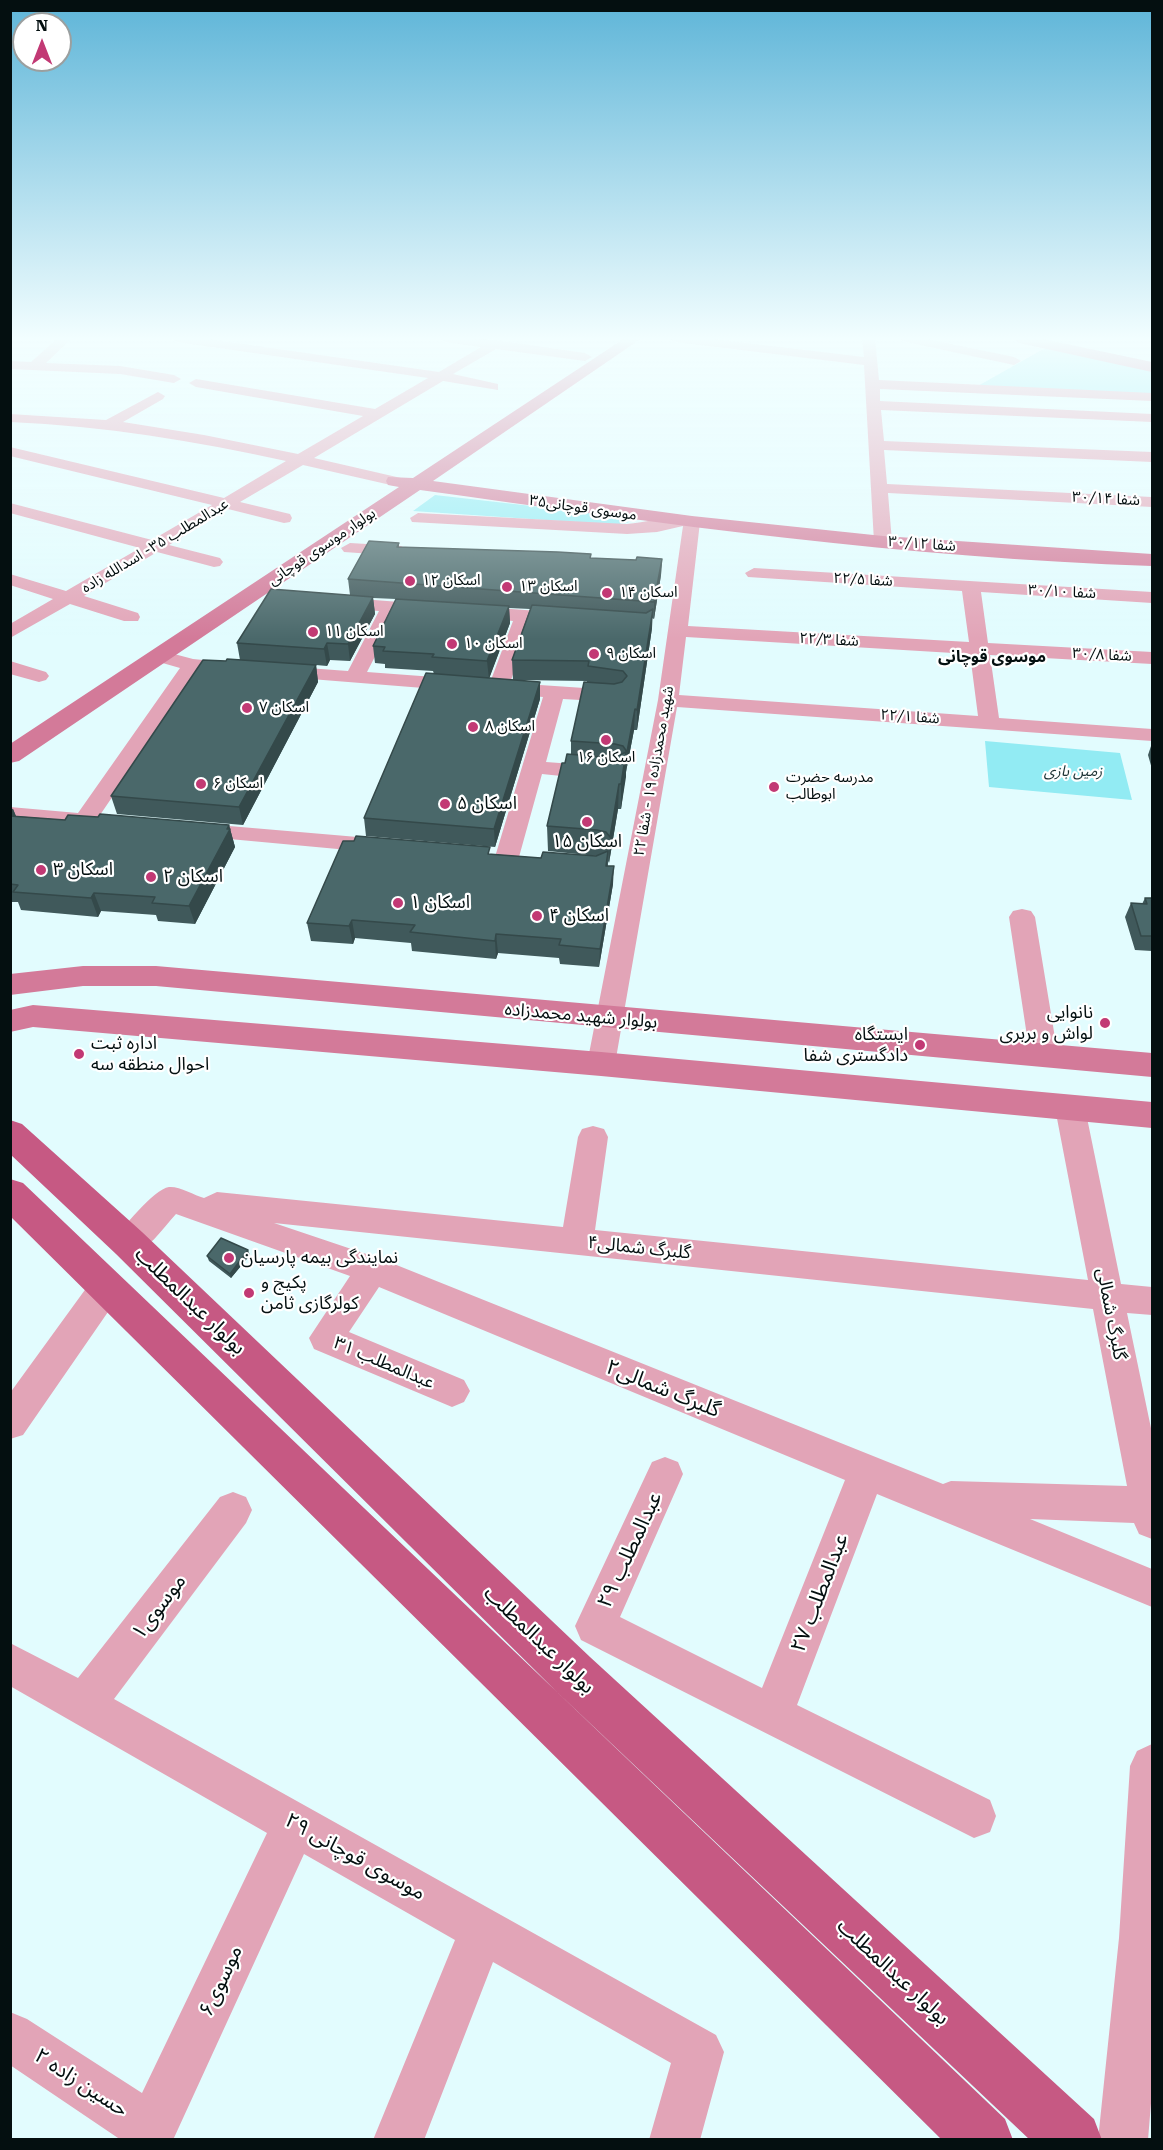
<!DOCTYPE html>
<html>
<head>
<meta charset="utf-8">
<style>
	body { margin:0 }
	#map { position:relative; width:1163px; height:2150px; overflow:hidden; background:#e2fcfe; font-family:"Roboto Serif",serif }
	canvas { display:block }
	.frame { position:absolute; inset:0; border:12px solid #040f10; pointer-events:none }
	.north { position:absolute; left:12px; top:12px; width:60px; height:60px; box-sizing:border-box; background:#fff; border:2px solid #9b9f9f; border-radius:50%; rotate:0deg; font-size:16px; font-weight:700; line-height:24px; text-align:center; color:#040f10 }
	.north::after { content:''; display:block; margin:auto; width:21px; height:27px; background:#c23974; clip-path:polygon(50% 0,100% 100%,50% 72%,0 100%) }
</style>
</head>
<body>
<div id="map">
<canvas width="1163" height="2150"></canvas>
<div class="frame"></div>
<div class="north">N</div>
</div>
<script>
const c = document.querySelector('canvas').getContext('2d');
c.lineJoin = 'round';
function paint(path, color) {
  c.fillStyle = color;
  c.fill(path, 'evenodd');
}
function stroke(path, color, width, dash) {
  c.strokeStyle = color;
  c.lineWidth = width;
  c.lineCap = dash ? 'butt' : 'round';
  c.setLineDash(dash || []);
  c.stroke(path);
}
function label(font, color, halo, rows, align = 'center') {
  c.font = font + ' "Roboto Serif","Noto Sans Arabic",serif';
  c.lineWidth = 4.5;
  c.setLineDash([]);
  c.textBaseline = 'middle';
  c.strokeStyle = halo;
  c.fillStyle = color;
  for (const [text, x, y, turn = 0] of rows) {
    c.save();
    c.translate(x, y);
    c.rotate((+turn || 0) * Math.PI / 180);
    c.textAlign = isNaN(turn) ? turn : align;
    if (halo) c.strokeText(text, 0, 0);
    c.fillText(text, 0, 0);
    c.restore();
  }
}
paint(new Path2D(`
	M1047,347l105,24v25l-176,-9z
	M435,495l176,20 18,7 -9,3 -207,-14z
	M985,741l135,12 12,47 -143,-13z`), '#92ebf3');
paint(new Path2D(`
	M58,338h14l-26,25 74,3 54,9 7,4 -7,4 -54,-9 -110,-5v-8l21,1z
	M171,338h30l238,34 42,-25 -36,-5 -6,-4 56,2 90,13 7,4 -7,4 -89,-12 -43,25 45,10v6l-55,-9 -129,77 87,20 2,3 -2,3 -6,2 -92,-21 -63,37 50,12 2,4 -2,4 -6,1 -56,-14 -59,36 51,13 3,4 -3,4 -6,1 -57,-15 -73,44 54,17 2,4 -2,4h-14l-54,-17 -60,34v-14l43,-25 -43,-14v-11l56,17 74,-43 -130,-35v-10l142,37 60,-35 -202,-49v-9l214,51 62,-37c-91,-20 -182,-35 -276,-39v-8l96,6 52,-28 7,4 -2,3 -40,23 81,13 94,19 65,-38 -167,-29 -7,-4 7,-4 179,30 53,-31 -251,-36z
	M669,338h35l160,19 -2,-19h13l4,42 273,13v8l-272,-12v12l272,13v8l-271,-12 3,31 268,11v10l-268,-12 3,34 265,13v10l-264,-14 4,49 -3,4h-12l-3,-4 -10,-177 -188,-23z
	M899,338h23l92,19 7,4 -7,4 -108,-23z
	M418,513l209,11c22,-2 51,-11 71,-6l2,4 -12,104 281,16 -7,-51 -214,-14 -3,-4 9,-5 398,24v11l-171,-11 7,51 164,9v12l-162,-9 9,63 153,11v12l-475,-34 -62,357 -4,7 -10,3 -10,-3 -4,-7 71,-364 25,-174 -26,6 -30,2 -215,-12 -2,-4zM686,637l284,17 8,62 -299,-21z
	M350,543l51,3 9,5 -9,5 -57,-4 -3,-4z
	M336,597l102,8 2,4 -9,6 -33,-3 -31,60 94,7 7,2 3,4 -3,4 -7,2 -188,-15 -3,-4 3,-4 7,-2 68,5 31,-60 -50,-4 -2,-4z
	M471,606l94,7 9,6 -9,6 -34,-3 -21,61 104,7 7,2 3,4 -3,4 -7,2 -51,-3 -17,63 54,4 8,2 3,5 -3,5 -8,2 -58,-6 -23,83 -4,5 -8,2 -8,-2 -4,-5 48,-160 -52,-5 -3,-4 25,-67 -49,-5 -2,-4z
	M159,650l34,9 50,5 3,4 -3,4 -45,-1 -98,144 12,2 4,5 -4,5 -8,2 -94,-8v-14l68,6 102,-145 -28,-8 -3,-4z
	M10,661l36,11 3,4 -3,4 -7,2 -29,-8z
	M194,823l187,16 8,2 4,5 -4,5 -8,2 -195,-18 -4,-5 4,-5z
	M1022,909l9,2 4,6 23,139 -4,7 -10,3 -10,-3 -4,-7 -21,-139 4,-6z
	M1070,1097l10,3 5,8 36,176 31,3v28l-25,-2 25,120v106l-13,-5 -5,-11 -104,-4 122,50v38l-275,-113 -80,211 193,95 6,16 -6,16 -16,6 -393,-198 -6,-14 77,-164 13,-5 13,5 5,12 -63,143 142,71 83,-208 -466,-193 -30,45 115,48 6,11 -6,11 -12,5 -138,-58 -5,-11 41,-62 -174,-62c-16,17 -33,47 -58,38l-5,-9c7,-13 41,-54 56,-56 10,-1 25,8 35,11l13,-6 346,35 15,-90 4,-8 11,-3 11,3 4,8 -13,93 493,50 -33,-172 5,-8zM274,1223l819,86 34,177 -176,-5 -8,3 -559,-224z
	M107,1272l12,4 4,10 -4,10 -96,139 -13,4v-46l85,-117z
	M233,1492l13,5 6,13 -6,13 -132,176 602,336 8,17 -24,88h-51l22,-77 -178,-101 -69,178h-51l82,-200 -151,-86 -131,286h-52l-111,-75v-53l17,7 115,74 125,-260 -257,-147v-43l68,35 142,-181z
	M1152,1744v347l-4,49h-50l21,-202 11,-172 7,-15z`), '#e2a4b7');
paint(new Path2D(`
	M625,338h17l-209,143 259,35 191,20 269,18v12c-245,-8 -489,-42 -732,-76l-401,271 -9,2v-19l389,-257 -11,-2 -2,-4 2,-4 25,1z
	M1012,338h26l114,24v10l-133,-29z
	M83,966h73l996,87v24l-996,-91h-73l-73,9v-21z
	M33,1005l568,47 551,50v26l-551,-52 -568,-49 -23,5v-22z`), '#d37a99');
paint(new Path2D(`
	M10,1120l12,4 120,108 448,425 504,462 8,21h-72l-474,-449 -440,-437 -106,-100z
	M10,1179l13,4 982,936 8,21h-71l-932,-924z`), '#c65983');
paint(new Path2D(`
	M399,543v4l192,7v4l45,2 26,-1 -1,16 -7,44 -2,-1v10l-15,102h-3l-8,42v-1l-5,38h-3l-9,54 -1,-2v5l5,18 -14,83 -39,-3 -1,-6 -61,-5 -2,6 -84,-8 -1,-8 -56,-5 -2,6 -42,-3 -4,-18 184,-69 50,4 56,-2 -49,-5 -1,-25 18,-63 6,-9v-13l16,-60 -70,-1 23,2v17l-45,148 -129,-11 -2,-18 70,-144 -1,-3 -48,-3v-4l-10,-1 -2,-17 23,-47 -23,-1 2,16 -25,47 -20,-1 -3,6 -11,-1 2,17 -75,143 -126,-11 -6,-18 129,-136 -3,-17 113,-48 -2,-16zM509,608l21,1 -18,51 1,20 -24,-2 21,-55z
	M1152,743v26l-4,-14z
	M10,808l3,1 3,7 49,4 164,5 6,22 -40,77 -37,-3 -2,-6 -55,-4 -3,6 -77,-7 -3,-8h-8z
	M1145,898h7v53l-17,-1 -10,-33 6,-14 11,1z
	M250,1255l-19,23 -22,-17 -2,-5z`), '#40595b');
paint(new Path2D(`
	M662,559l-1,16 -7,44v-17z
	M373,597l2,17 -25,47 -2,-17z
	M509,606l1,17 -21,56 -2,-18z
	M653,609l-1,19 -15,102v-20z
	M327,643l3,17 -3,6 -3,-17z
	M316,665l2,17 -75,143 -4,-18z
	M540,682v17l-45,148 -1,-18z
	M635,709l-1,21 -8,42 1,-20z
	M626,752v25l-5,32v-25z
	M619,784l-1,25 -9,54 1,-26z
	M13,809l7,18 -10,-5v-10z
	M229,825l6,22 -40,77 -6,-18z
	M614,866l-1,18 -14,83 1,-18z
	M94,893l7,18 -3,6 -7,-19z
	M352,920l3,18 -2,6 -4,-18z
	M496,934l2,19 -2,6 -1,-18z
	M248,1250l2,5 -19,23 -1,-4z`), '#34494a');
const building = new Path2D(`
	M369,541l30,2 -2,4 161,5 33,2 -1,4 46,2 1,-3 25,2 -8,43 -306,-23z
	M271,589l102,8 -25,47 -21,-1 -3,6 -87,-6z
	M396,599l113,7 -22,55 -55,-4 2,-3 -51,-3 2,-4 -12,-1z
	M532,605l114,8 7,-4 -16,101 -2,-1 -8,43 -4,-6 -8,-2 -44,-3 13,-59 30,2 8,-2 5,-6 -4,-5 -35,-5 1,-5 -77,-1z
	M227,659l89,6 -77,142 -128,-11 92,-136 23,1z
	M426,673l114,9 -46,147 -130,-11z
	M626,752l-5,32h-2l-9,53 -4,-5 -9,-2 -50,-4 15,-63h3l2,-9 47,4z
	M100,814l129,11 -2,4h3l-41,77 -37,-3 3,-6 -61,-4 -3,5 -78,-6 5,-7 -8,-1v-68l55,4 3,-5 30,2z
	M356,836l134,11 -2,7 53,4 2,-6 53,4 12,-5 -2,15h8l-14,83 -41,-4 2,-6 -65,-5 -1,7 -85,-9 5,-7 -63,-5 -3,6 -42,-3 36,-82h11z
	M1145,898h7v38h-11l-10,-33 16,1z
	M221,1238l27,12 -18,24 -23,-18z`);
paint(building, '#4a686a');
stroke(building, '#34494a', 1.5);
const sky = c.createLinearGradient(0, 0, 0, 639);
sky.addColorStop(0, '#5eb5d8');
sky.addColorStop(0.53, '#f2feff');
sky.addColorStop(1, '#f2feff00');
c.fillStyle = sky;
c.fillRect(0, 0, 1163, 639);
for (const [x, y, r, color] of [
	[410,581,6,"#c23974"],
	[507,587,6,"#c23974"],
	[607,593,6,"#c23974"],
	[313,632,6,"#c23974"],
	[452,644,6,"#c23974"],
	[594,654,6,"#c23974"],
	[247,708,6,"#c23974"],
	[473,727,6,"#c23974"],
	[606,740,6,"#c23974"],
	[201,784,6,"#c23974"],
	[774,787,6,"#c23974"],
	[445,804,6,"#c23974"],
	[587,822,6,"#c23974"],
	[41,870,6,"#c23974"],
	[151,877,6,"#c23974"],
	[398,903,6,"#c23974"],
	[537,916,6,"#c23974"],
	[1105,1023,6,"#c23974"],
	[920,1045,6,"#c23974"],
	[79,1054,6,"#c23974"],
	[229,1258,6,"#c23974"],
	[249,1293,6,"#c23974"]
]) {
  const dot = new Path2D();
  dot.arc(x, y, r, 0, 2 * Math.PI);
  c.fillStyle = color;
  c.fill(dot);
  stroke(dot, '#fff', 2);
}
label('15px', '#040f10', '#fff', [
	["شفا ۳۰/۱۴",1106,499,3],
	["موسوی قوچانی۳۵",583,508,8],
	["شفا ۳۰/۱۲",922,544,4],
	["عبدالمطلب ۳۵- اسدالله زاده",155,546,-31],
	["بولوار موسوی قوچانی",322,547,-34],
	["شفا ۲۲/۵",863,580,3],
	["شفا ۳۰/۱۰",1062,592,3],
	["شفا ۲۲/۳",829,640,3],
	["شفا ۳۰/۸",1102,655,3],
	["۲۲/۱ شفا",910,717,4],
	["شهید محمدزاده ۱۹ - شفا ۲۲",654,771,-80]
]);
label('15px', '#040f10', '#fff', [
	["اسکان ۱۲",422,581],
	["اسکان ۱۳",519,587],
	["اسکان ۱۴",619,593],
	["اسکان ۱۱",325,632],
	["اسکان ۱۰",464,644],
	["اسکان ۹",606,654],
	["اسکان ۷",259,708],
	["اسکان ۸",485,727],
	["اسکان ۱۶",606,758,"center"],
	["مدرسه حضرت",786,778],
	["ابوطالب",786,795],
	["اسکان ۶",213,784]
], 'left');
label('italic 15px', '#1d3335', '#fff', [
	["زمین بازی",1073,772]
]);
label('bold 16px', '#040f10', '#fff', [
	["موسوی قوچانی",992,657]
]);
label('18px', '#040f10', '#fff', [
	["اسکان ۵",457,804],
	["اسکان ۱۵",587,842,"center"],
	["اسکان ۳",53,870],
	["اسکان ۲",163,877],
	["اسکان ۱",410,903],
	["اسکان ۴",549,916],
	["نانوایی",1093,1013,"right"],
	["لواش و بربری",1093,1034,"right"],
	["ایستگاه",908,1035,"right"],
	["دادگستری شفا",908,1056,"right"],
	["اداره ثبت",91,1044],
	["احوال منطقه سه",91,1065],
	["نمایندگی بیمه پارسیان",241,1258],
	["پکیج و",261,1283],
	["کولرگازی ثامن",261,1304]
], 'left');
label('18px', '#040f10', '#fff', [
	["بولوار شهید محمدزاده",581,1016,5],
	["گلبرگ شمالی۴",639,1248,6],
	["گلبرگ شمالی",1111,1314,79],
	["عبدالمطلب ۳۱",384,1363,23]
]);
label('21px', '#040f10', '#fff', [
	["بولوار عبدالمطلب",190,1301,44],
	["گلبرگ شمالی۲",663,1389,22],
	["عبدالمطلب ۲۹",630,1550,-65],
	["عبدالمطلب ۲۷",820,1593,-69],
	["موسوی۱",159,1607,-53],
	["بولوار عبدالمطلب",539,1640,44],
	["موسوی قوچانی ۲۹",355,1857,29],
	["بولوار عبدالمطلب",893,1972,43],
	["موسوی۶",221,1981,-65],
	["حسین زاده ۲",81,2083,33]
]);
</script>
</body>
</html>
